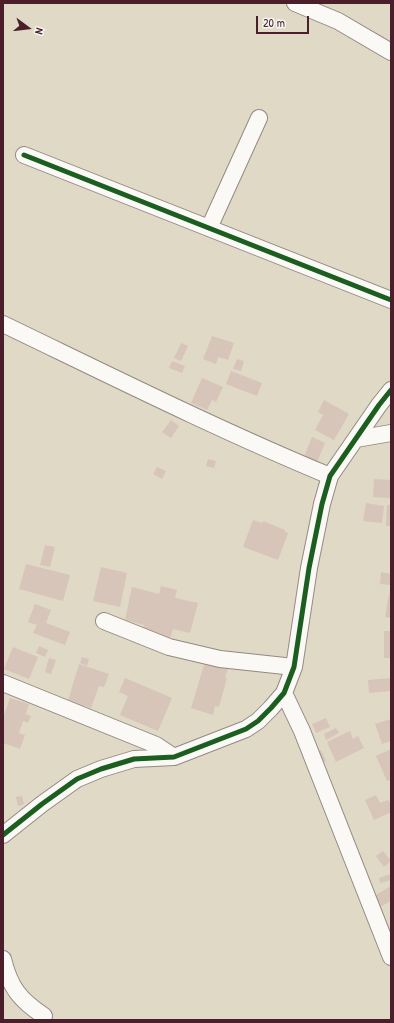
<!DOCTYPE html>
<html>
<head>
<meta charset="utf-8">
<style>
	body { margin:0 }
	#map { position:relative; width:394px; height:1023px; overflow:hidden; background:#e0d9c6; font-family:"Patrick Hand",sans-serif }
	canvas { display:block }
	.frame { position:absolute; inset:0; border:4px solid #4a1f2b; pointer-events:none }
	.north { position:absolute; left:8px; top:8px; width:40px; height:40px; -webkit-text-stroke:3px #f6f6f2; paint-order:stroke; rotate:105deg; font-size:11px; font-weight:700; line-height:16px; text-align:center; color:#4a1f2b }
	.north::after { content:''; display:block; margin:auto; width:14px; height:18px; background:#4a1f2b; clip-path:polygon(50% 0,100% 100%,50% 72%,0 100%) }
	.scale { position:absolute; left:256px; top:16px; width:53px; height:18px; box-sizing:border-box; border:2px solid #4a1f2b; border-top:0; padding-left:5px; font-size:12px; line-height:14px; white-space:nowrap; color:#4a1f2b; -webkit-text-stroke:3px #f6f6f2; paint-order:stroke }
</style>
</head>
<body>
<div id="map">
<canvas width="394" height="1023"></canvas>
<div class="frame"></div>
<div class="north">N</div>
<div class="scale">20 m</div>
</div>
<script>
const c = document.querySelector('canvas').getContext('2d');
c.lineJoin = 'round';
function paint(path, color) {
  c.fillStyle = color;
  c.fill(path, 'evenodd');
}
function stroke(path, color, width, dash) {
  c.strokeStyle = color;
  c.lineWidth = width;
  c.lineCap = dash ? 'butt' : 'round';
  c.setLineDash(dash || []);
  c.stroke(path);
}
paint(new Path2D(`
	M212,336l22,7 -6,17 -10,-3 -2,7 -13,-5z
	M181,343l7,3 -7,15 -7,-3z
	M237,359l7,2 -3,10 -8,-2z
	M172,361l13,5 -3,7 -13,-5z
	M231,371l31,12 -5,13 -31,-12z
	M202,378l21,9 -7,15 -4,-2 -5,10 -16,-7z
	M324,400l25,14 -15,26 -19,-10 8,-15 -5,-3z
	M171,420l8,6 -8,12 -9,-6z
	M312,437l13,6 -10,24 -13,-5z
	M208,459l8,2 -2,7 -8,-2z
	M157,467l9,4 -4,8 -9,-5z
	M374,479l17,1v18l-18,-1z
	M366,503l18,3 -2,17 -19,-2z
	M387,505h4v21h-5z
	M253,520l9,3 1,-2 22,9 -1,1 4,2 -10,27 -35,-13z
	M45,545l10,2 -5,20 -10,-2z
	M26,564l44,11 -7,26 -44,-12z
	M101,567l26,6 -7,34 -27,-6z
	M381,572l10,2v11l-11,-1z
	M161,586l16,4 -2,8 23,5 -8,30 -17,-4 -3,10 -28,-7 2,-7 -19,-5 7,-33 27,7z
	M389,594l2,1v23l-6,-1z
	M35,604l16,6 -5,13 24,9 -5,13 -32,-12 4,-8 -9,-3z
	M384,631h7v27h-7z
	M39,646l9,4 -3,7 -9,-4z
	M13,647l25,10 -9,22 -25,-10z
	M82,657l7,2 -2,7 -7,-3z
	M49,658l7,2 -5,14 -6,-2z
	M205,662l23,7 -3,9h2l-8,29 -4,-1 -2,9 -22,-7z
	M79,664l30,10 -5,13 -5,-1 -8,22 -23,-7z
	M125,678l47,20 -14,33 -38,-16 8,-19 -9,-4z
	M391,678v13l-22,2 -1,-13z
	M10,698l19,6 -3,10 5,2 -3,7 -5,-2 -4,12 6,2 -5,14 -17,-6v-25z
	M326,718l4,9 -14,6 -4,-9z
	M391,719v22l-9,3 -7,-20z
	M336,728l3,5 -13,7 -2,-6z
	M350,731l3,8 5,-3 6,12 -28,14 -9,-20z
	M391,749v31l-4,1 -11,-25z
	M321,750l5,11 -8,4 -6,-11z
	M376,795l4,8 8,-3 3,5v7l-17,8 -9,-20z
	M22,796l2,8 -6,2 -2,-9z
	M383,851l8,10 -7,6 -8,-11z
	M391,874v6l-11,3 -1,-5z
	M391,886v15l-11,6 -6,-11z`), '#d7c5b9');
const street = new Path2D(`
	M295,3l43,18 53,31
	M24,155l367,145
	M209,228l50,-110
	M3,324c108,52 216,106 327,152
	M356,439l35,-6
	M104,621l65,26 51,12 74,8
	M3,683l153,62 18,12
	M284,693l18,38 89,226
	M3,835l39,-31 35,-25 24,-10 33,-10 40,-2 72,-28 12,-8 13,-13 13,-15 10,-26 15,-99 13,-64 8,-28 49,-71 12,-15
	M3,959c7,29 17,41 41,57`);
stroke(street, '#948982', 18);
stroke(street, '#faf9f6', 16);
stroke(new Path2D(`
	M24,155l367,145
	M3,835l39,-31 35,-25 24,-10 33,-10 40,-2 72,-28 12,-8 13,-13 13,-15 10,-26 15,-99 13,-64 8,-28 49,-71 12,-15`), '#1b5e20', 5);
</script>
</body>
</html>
